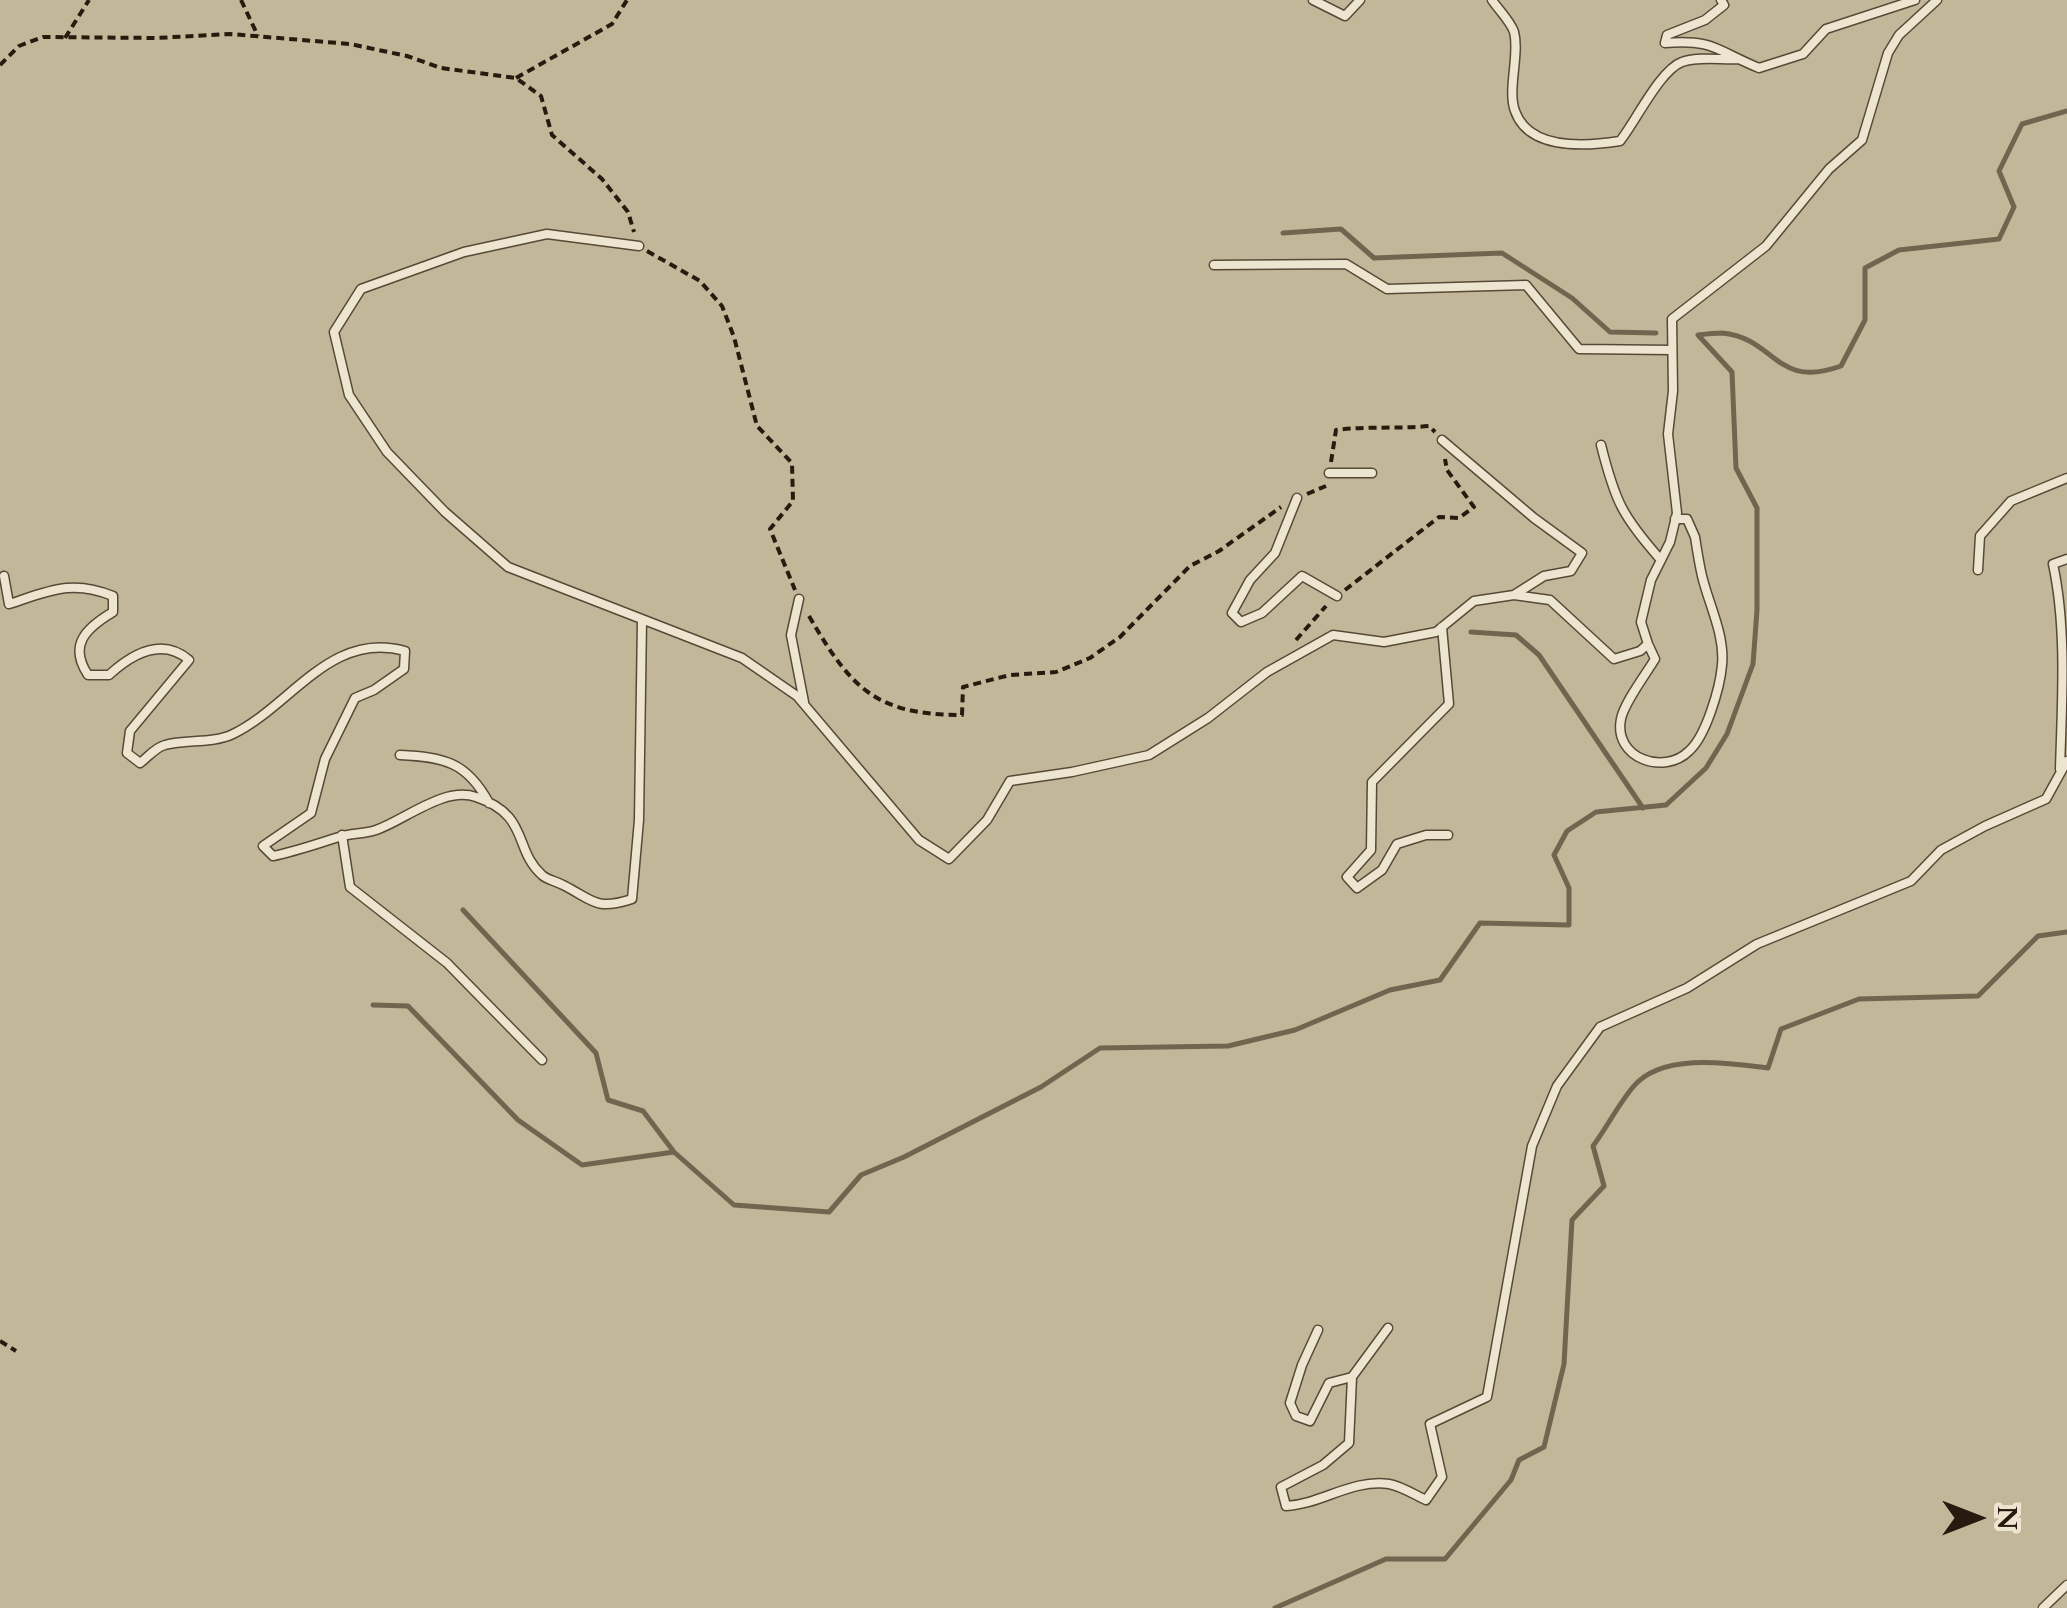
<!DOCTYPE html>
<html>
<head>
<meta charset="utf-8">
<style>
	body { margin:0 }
	#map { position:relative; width:2067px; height:1608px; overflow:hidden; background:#e3d7b5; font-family:Cardo,serif }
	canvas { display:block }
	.north { position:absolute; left:1927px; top:1468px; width:100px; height:100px; -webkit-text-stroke:8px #ede5cf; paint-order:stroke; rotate:90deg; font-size:28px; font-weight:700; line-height:40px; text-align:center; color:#281a0e }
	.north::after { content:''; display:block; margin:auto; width:35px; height:45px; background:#281a0e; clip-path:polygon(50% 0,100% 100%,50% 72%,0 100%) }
</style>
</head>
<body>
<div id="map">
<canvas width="2067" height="1608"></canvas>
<div class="north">N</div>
</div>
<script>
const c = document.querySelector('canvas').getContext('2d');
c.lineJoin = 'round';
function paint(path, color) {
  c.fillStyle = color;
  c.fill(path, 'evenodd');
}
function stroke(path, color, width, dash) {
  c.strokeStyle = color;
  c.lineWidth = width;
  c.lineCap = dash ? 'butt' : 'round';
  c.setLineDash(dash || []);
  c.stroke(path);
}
paint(new Path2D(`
	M0,0h2067v1608h-2067z`), '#c3b799');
stroke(new Path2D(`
	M1283,233l58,-4 33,29 128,-5 70,45 38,34 46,1
	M1471,632l45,3 23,20 104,153
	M463,910l133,143 12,47 35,11 31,41
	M373,1005l35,1 110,114 64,45 92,-13 60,53 95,7 32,-37 43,-18 137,-70 59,-39 128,-2 67,-16 95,-40 50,-10 40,-57 89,2v-37l-15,-33 13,-24 29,-19 70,-7 40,-37 21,-34 26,-70 4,-54v-102l-21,-40 -4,-96 -34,-37c8,-1 17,-2 24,-2 54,5 53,57 119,33l24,-46v-52l34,-18 100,-11 15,-32 -15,-36 23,-47 45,-13
	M1275,1608l111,-49h59l66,-79 8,-20 25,-13 20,-83 8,-144 32,-34 -11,-40c14,-19 25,-41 40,-59 28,-35 97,-24 135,-19l13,-39 78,-30 119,-3 60,-60 29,-4`), '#726550', 5);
const service = new Path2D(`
	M1313,0l32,16 15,-16
	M1492,0c6,9 19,22 22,32 6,22 -7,58 1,79 14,40 73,35 105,30 16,-20 40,-71 62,-79 15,-6 40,-2 56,-3
	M1721,0l3,5 -19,15 -38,15 -2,8c49,-4 52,8 94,25l44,-14 23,-25 89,-29
	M639,246l-92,-12 -83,18 -103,37 -27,43 15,63 38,57 58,60 63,55 234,91 55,38 122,144 30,19 38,-39 23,-39 62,-9 77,-17 59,-37 59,-46 66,-37 51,7 52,-10 38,-31 40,-6 36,5 64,59 26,-8 8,-7 -7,-22 10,-42 19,-38 7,-29 -9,-79 5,-43 -1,-72 94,-73 63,-77 33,-29 26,-87 11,-18 38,-35
	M1214,265l132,-1 41,25 139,-4 53,64 93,1
	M1442,440l92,78 48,35 -11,18 -27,5 -30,19
	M1601,445c14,56 21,71 60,115
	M1329,473h43
	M1297,498l-22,55 -25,27 -18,33 9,9 21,-9 40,-37 35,20
	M1978,570l2,-34 31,-35 56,-23
	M4,576l5,28c40,-13 63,-25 104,-8v16c-27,16 -45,33 -25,63h21c23,-21 53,-38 80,-15l-59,71 -3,22 13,10c8,-6 16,-16 25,-18 22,-6 47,-1 68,-11 58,-28 98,-104 172,-83l-1,18 -30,21 -19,8 -30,61 -14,54 -48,33 10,10c24,-5 43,-12 66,-19 12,-4 26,-3 37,-7 29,-10 68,-44 100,-33 54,18 37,52 66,78 5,5 14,6 21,10 30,15 32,26 69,14l7,-79 3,-200
	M799,599l-8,36 13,67
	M1442,627l7,77 -77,78 -1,68 -24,27 10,11 25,-18 15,-26 29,-9h22
	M1648,644l7,15c-9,15 -31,44 -34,60 -8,39 43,57 68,32 17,-15 31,-63 33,-86 3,-30 -13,-60 -20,-89 -3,-13 -5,-26 -7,-39l-8,-18h-12
	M400,755c44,2 67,7 89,48
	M2060,769c2,-67 7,-140 -7,-205l14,-5
	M342,835l8,52 97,76 95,97
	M1318,1330l-16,35 -12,38 6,13 14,5 19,-38 23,-6 -3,66 -26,22 -42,22 5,19c36,-2 65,-27 103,-22 12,2 26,11 37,16l16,-23 -12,-53 57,-27 45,-251 25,-60 43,-59 87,-39 70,-44 154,-63 30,-31 44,-24 61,-27 21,-38
	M1352,1377l36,-49
	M2043,1608l24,-23`);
stroke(service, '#574938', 11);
stroke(new Path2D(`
	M241,0l17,36
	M65,38l24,-38
	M0,65l19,-19 24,-9 113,1 74,-4 120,10 57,12 34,12 75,10 25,18 11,39 50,44 26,33 6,20
	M516,78l96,-54 15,-24
	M647,251l53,30 22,25 12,31 23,89 35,37 1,38 -23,28 25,61
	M1331,462l5,-32c32,-4 62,-1 93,-4l6,6
	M1307,494l19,-8
	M1345,590l94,-73 20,1 15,-11 -27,-37 -2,-11
	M809,616c42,72 66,99 153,99l1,-28 47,-12 46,-3 34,-14 30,-21 70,-71 29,-15 62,-44
	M1296,640l30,-34
	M0,1341l16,10`), '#281a0e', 4, [8, 5]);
stroke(service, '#ede5cf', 8);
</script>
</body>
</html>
